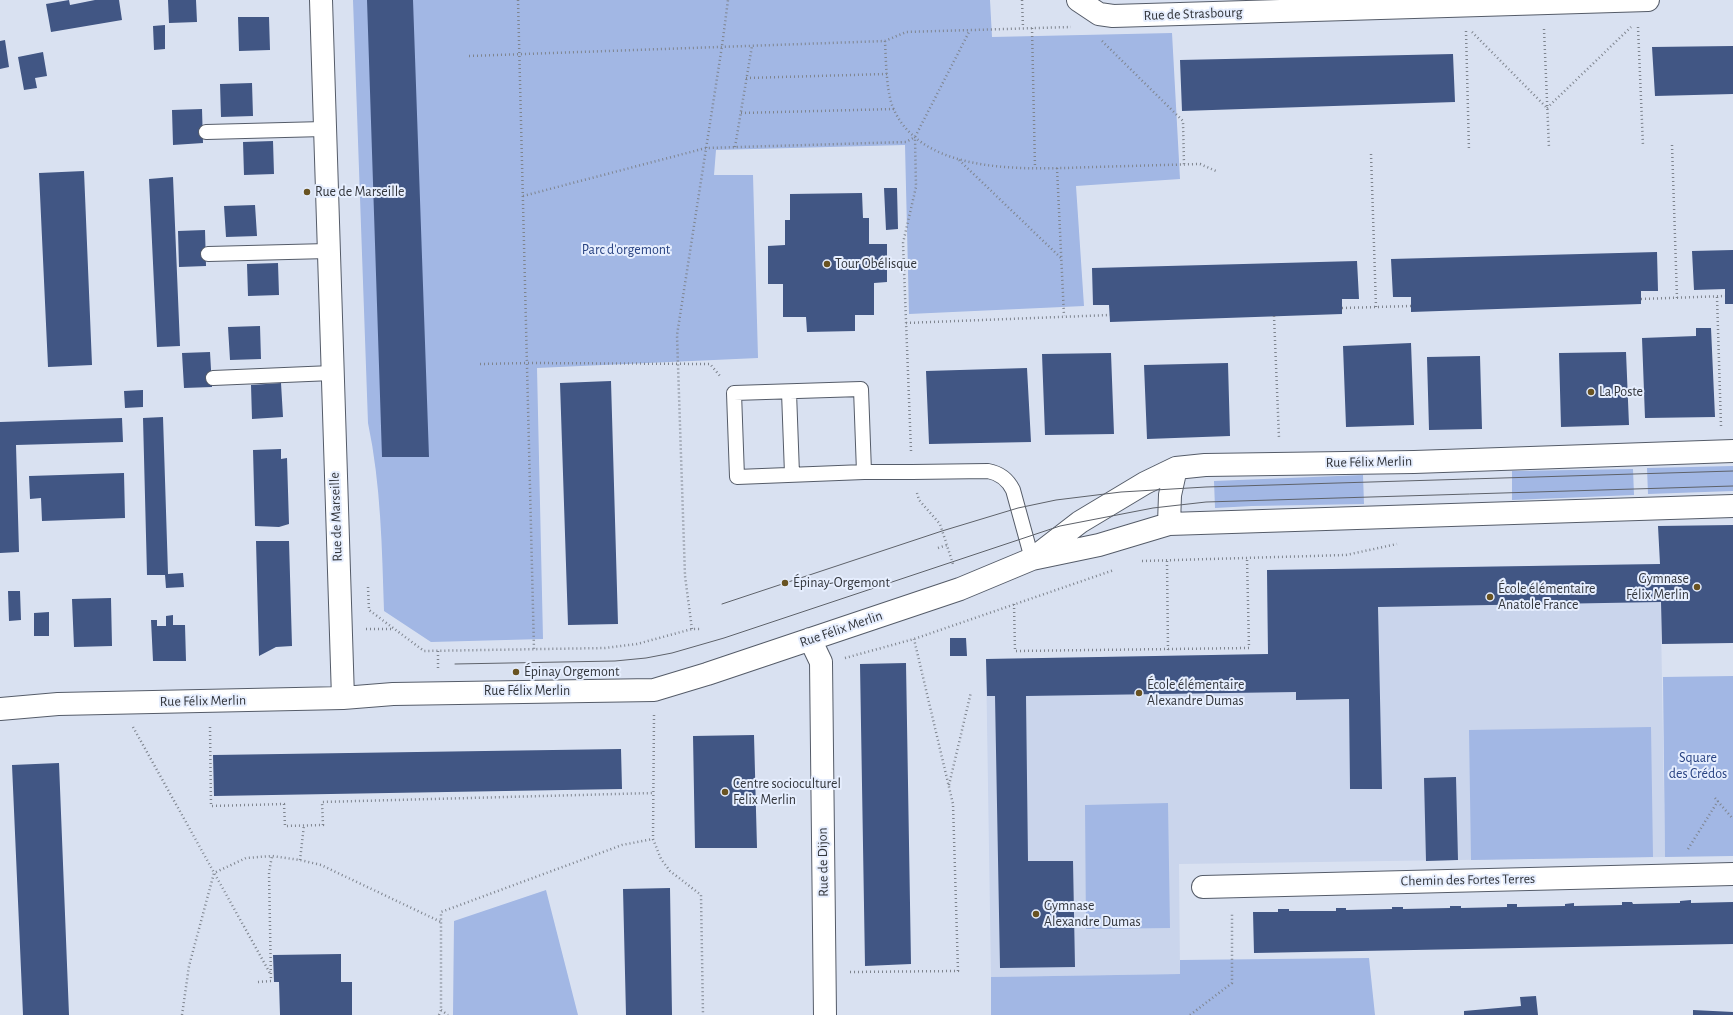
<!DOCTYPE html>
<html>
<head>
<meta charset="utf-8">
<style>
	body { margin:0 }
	canvas { display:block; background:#d9e1f1 }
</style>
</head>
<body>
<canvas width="1733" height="1015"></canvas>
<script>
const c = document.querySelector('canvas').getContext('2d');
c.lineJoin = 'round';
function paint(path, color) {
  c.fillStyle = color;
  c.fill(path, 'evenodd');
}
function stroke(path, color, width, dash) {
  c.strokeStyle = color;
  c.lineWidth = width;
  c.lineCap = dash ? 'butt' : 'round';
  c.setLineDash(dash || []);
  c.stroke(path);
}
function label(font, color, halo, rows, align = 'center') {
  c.font = font + ' "Alegreya Sans",sans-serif';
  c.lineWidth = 4;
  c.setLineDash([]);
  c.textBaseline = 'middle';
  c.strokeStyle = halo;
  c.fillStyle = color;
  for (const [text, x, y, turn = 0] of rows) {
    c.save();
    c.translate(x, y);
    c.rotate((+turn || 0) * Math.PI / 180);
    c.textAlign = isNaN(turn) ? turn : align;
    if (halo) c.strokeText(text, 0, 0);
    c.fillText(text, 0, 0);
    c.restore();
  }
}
paint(new Path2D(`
	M1660,564l5,293 -486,7 1,110 -189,3 -5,-318 282,-5 -1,-84z`), '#cad5ec');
paint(new Path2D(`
	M353,0h637l2,37 180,-4 8,146 -104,7 8,120 -175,8 -4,-169 -189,5 -2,25h39l5,183 -221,10 6,271 -112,3 -47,-31c-2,-63 -3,-126 -16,-188z
	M1733,466v25l-85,3 -1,-26z
	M1633,469l1,26 -122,5v-29z
	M1363,475l1,29 -112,2 -37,2 -1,-27z
	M1733,676v180l-68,1 -2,-180z
	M1651,727l2,130 -182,3 -2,-130z
	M1168,803l2,125 -84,1 -1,-124z
	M546,890l32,125h-125l1,-94z
	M1369,958l6,57h-384v-38l189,-3v-14z`), '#a2b7e4');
paint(new Path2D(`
	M69,0l1,5 25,-5h24l3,20 -71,12 -5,-28z
	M168,0h28l1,22 -28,1z
	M367,0h46l16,457h-47z
	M238,17h31l1,33 -31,1z
	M165,25v24l-11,1 -1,-24z
	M5,40l4,27 -9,2v-28z
	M1733,46v48l-78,2 -3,-49z
	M43,52l4,24 -12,2 2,10 -13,2 -6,-33z
	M1453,54l2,48 -273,9 -2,-51z
	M252,83l1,33 -32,1 -1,-33z
	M202,109l1,34 -30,2 -1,-35z
	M273,141l1,33 -30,1 -1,-33z
	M84,171l8,194 -44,2 -9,-194z
	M173,177l7,169 -23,1 -8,-168z
	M884,188h13l1,41 -12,1z
	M862,193l1,25h6v26h18v38l-13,1v32h-19v16l-48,1 -1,-15h-23v-33h-15v-38l17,-1v-25h5v-26z
	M255,205l2,31 -31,1 -2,-31z
	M205,230l1,36 -27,1 -1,-36z
	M1733,250v54h-8v-15l-31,1 -2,-39z
	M1657,252l1,39h-17v13l-230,8v-15h-18l-2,-38z
	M1357,261l2,38h-17v15l-232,8 -1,-17h-16l-1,-37z
	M278,263l1,32 -31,1 -1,-32z
	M260,326l1,33 -31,1 -2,-33z
	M1696,328h15l4,89 -70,1 -3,-80 54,-2z
	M1411,343l3,82 -68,2 -3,-81z
	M210,352l2,35 -28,1 -2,-35z
	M1626,352l3,73 -68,2 -2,-74z
	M1111,353l3,81 -69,1 -3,-81z
	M1480,356l2,73 -53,1 -2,-73z
	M1228,363l2,73 -83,3 -3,-74z
	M1027,368l4,74 -102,2 -3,-73z
	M611,381l7,243 -50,1 -8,-242z
	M281,383l2,34 -31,2 -1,-34z
	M143,390v17l-18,1 -1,-17z
	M163,417l5,157 15,-1 1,14 -18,1 -1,-13h-18l-4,-157z
	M122,418l1,24 -107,3 3,107 -19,1v-131z
	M281,449v10l6,-1 2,66 -10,3 -24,-1 -2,-76z
	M124,473l1,45 -83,3 -1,-23 -11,1 -1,-23z
	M1733,525v118l-71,1 -1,-42 -283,5 4,182h-32l-1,-90 -53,1v-8l-270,4 2,165h45l2,106 -75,1 -5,-272h-8l-1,-37 282,-5 -1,-84 393,-6 -2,-38z
	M256,541h33l3,105 -16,1 -17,9z
	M8,591h12l1,29 -12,1z
	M111,598l1,48 -38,1 -2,-48z
	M49,612v24h-15v-23z
	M173,615v10h12l1,36h-33l-2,-41h6v6h9v-10z
	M950,638h16l1,18h-17z
	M906,663l5,301 -46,2 -5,-302z
	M754,735l3,113h-62l-2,-112z
	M621,749l1,40 -408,7 -1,-41z
	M59,763l10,252h-46l-11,-250z
	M1456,777l2,83 -32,1 -2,-83z
	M670,888l2,127h-46l-3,-126z
	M1691,900v3l42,-1v42l-479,9 -1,-41h25v-3h11v2h47v-3h10v2l46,-1v-2h11v2l47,-1v-2h11v2l46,-1v-3h10v3l48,-1v-2l9,-1v3l48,-1v-3h10l1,2 47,-1v-2z
	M341,954v28h11v33h-72l-1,-33h-5l-1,-27z
	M1536,996l2,19h-74v-4l57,-5 -1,-9z
	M1693,1010l40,2v3h-40z`), '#415684');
const service = new Path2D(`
	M206,132l118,-3
	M208,254l120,-3
	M213,378l119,-5
	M789,392l3,82
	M864,472l-3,-83 -127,4 3,84 127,-5h48l76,-1c11,2 20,9 25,19l19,69`);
const minor = new Path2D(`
	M321,0l22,698
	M1078,0l21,14 14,2 535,-16
	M1169,524l1,-29 6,-27
	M1036,556l44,-34 65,-39 31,-15 29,-3 209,-3 319,-11
	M810,639l11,23 4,353
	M0,709l58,-5 285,-6 50,-4 261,-4 53,-16 253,-85 72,-30 67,-14 70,-21 564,-18
	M1203,887l530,-13`);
stroke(service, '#555c69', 16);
stroke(minor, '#555c69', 24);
stroke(new Path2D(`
	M518,0l16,650
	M1022,0l1,28
	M1638,27l5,119
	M1032,28l3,140
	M1544,29l5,119
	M1466,31l3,120
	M1472,32l75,76
	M885,41c1,19 1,52 9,69 31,67 138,59 199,57 36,-1 71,-2 107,-3l16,7
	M1102,41l81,80 1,44
	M469,56l416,-15 21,-9 165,-5
	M746,78l141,-4
	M1547,108l84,-81
	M741,113l153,-4
	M1672,145l5,153
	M735,147l17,-101
	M1371,154l5,153
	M959,160l103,99
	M1057,168l7,148
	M523,196l183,-48 200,-6 9,-5
	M1717,297l4,129
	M1641,299l84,-3
	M1342,308l69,-2
	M1274,316l5,122
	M906,323l204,-8
	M480,364l47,-1 183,1 10,12
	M911,451l-8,-208 13,-56 -1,-50 55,-107
	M917,493l2,7 21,24 13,40
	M938,548l9,-3
	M1142,561l204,-6 51,-11
	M1167,561l1,89
	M368,587l1,23 55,41 181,-3 32,-4 55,-15h9
	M1014,604l1,47 234,-3 -2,-90
	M366,629h27
	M692,629l-7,-53 -8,-241 45,-289 6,-46
	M845,658l69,-19 200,-69
	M438,668v-17
	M654,715l-1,124 8,20 9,12 31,24 2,120
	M133,727l138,248
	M210,727l1,79 73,-2 1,22 38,-1 -1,-23 331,-9
	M949,785l22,-93
	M1715,798l18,21
	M1688,849l30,-48
	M300,860l4,-35
	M850,972l108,-1 -5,-167 -39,-165
	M258,982l13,-1 -2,-109 3,-16
	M441,1010l7,5
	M182,1015l7,-49 25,-93 32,-15 26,-2 28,4 21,5 120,57
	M439,1015l2,-5v-98l181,-67 31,-6
	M1190,1015l42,-32v-71`), '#7e848e', 2.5, [1, 3]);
stroke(service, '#fff', 14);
stroke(minor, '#fff', 22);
stroke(new Path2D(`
	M722,604l220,-73 76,-23 38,-8 65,-8 85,-5 527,-16
	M455,664l160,-3 31,-3 26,-5 52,-15 336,-112 93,-18 53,-6 527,-16`), '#5e626a', 1);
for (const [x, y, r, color] of [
	[307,192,4,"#695322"],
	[827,264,4,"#695322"],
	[1591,392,4,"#695322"],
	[785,583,4,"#695322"],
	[1697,587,4,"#695322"],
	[1490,597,4,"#695322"],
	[516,672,4,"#695322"],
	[1139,693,4,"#695322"],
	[725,792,4,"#695322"],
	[1036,914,4,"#695322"]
]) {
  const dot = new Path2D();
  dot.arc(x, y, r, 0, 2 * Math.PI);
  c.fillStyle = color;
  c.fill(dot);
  stroke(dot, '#e6eefe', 1.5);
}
label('14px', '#33363c', '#e6eefe', [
	["Rue de Strasbourg",1193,14,-2],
	["Rue Félix Merlin",1369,462,-1],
	["Rue de Marseille",336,517,-92],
	["Rue Félix Merlin",841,629,-19],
	["Rue Félix Merlin",527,691],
	["Rue Félix Merlin",203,701,-1],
	["Rue de Dijon",823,862,-91],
	["Chemin des Fortes Terres",1468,880,-1]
]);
label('14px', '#33363c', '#e6eefe', [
	["Rue de Marseille",315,192],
	["Tour Obélisque",835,264],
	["La Poste",1599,392],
	["Gymnase",1689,579,"right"],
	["Félix Merlin",1689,595,"right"],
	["Épinay-Orgemont",793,583],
	["École élémentaire",1498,589],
	["Anatole France",1498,605],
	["Épinay Orgemont",524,672],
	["École élémentaire",1147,685],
	["Alexandre Dumas",1147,701],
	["Centre socioculturel",733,784],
	["Felix Merlin",733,800],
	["Gymnase",1044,906],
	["Alexandre Dumas",1044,922]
], 'left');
label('14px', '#294382', '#e6eefe', [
	["Parc d'orgemont",626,250],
	["Square",1698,758],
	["des Crédos",1698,774]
]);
</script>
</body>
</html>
